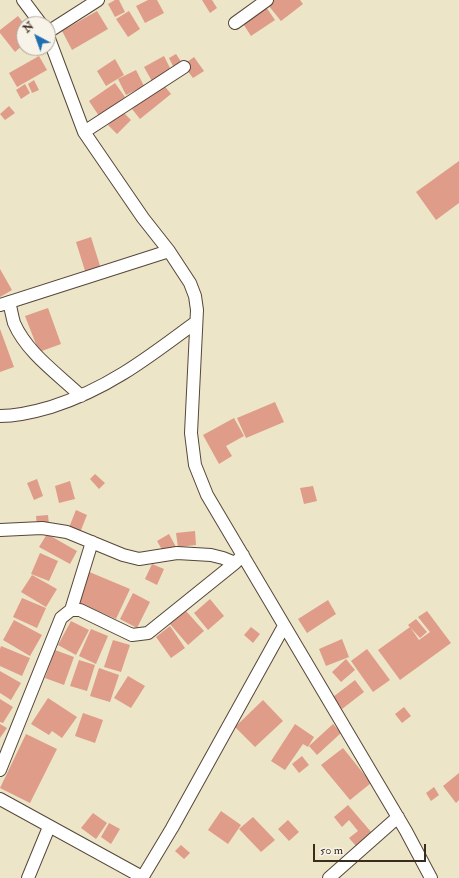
<!DOCTYPE html>
<html>
<head>
<meta charset="utf-8">
<style>
	body { margin:0 }
	#map { position:relative; width:459px; height:878px; overflow:hidden; background:#ece5c8; font-family:"IM FELL Double Pica",serif }
	canvas { display:block }
	.north { position:absolute; left:16px; top:16px; width:40px; height:40px; box-sizing:border-box; background:#f7f3e8; border:1px solid #aca397; border-radius:50%; rotate:319deg; font-size:11px; font-weight:700; line-height:16px; text-align:center; color:#3b2a1e }
	.north::after { content:''; display:block; margin:auto; width:14px; height:18px; background:#1f6fb2; clip-path:polygon(50% 0,100% 100%,50% 72%,0 100%) }
	.scale { position:absolute; left:313px; top:844px; width:113px; height:18px; box-sizing:border-box; border:2px solid #3b2a1e; border-top:0; padding-left:5px; font-size:12px; line-height:14px; white-space:nowrap; color:#3b2a1e; -webkit-text-stroke:3px #f7f3e8; paint-order:stroke }
</style>
</head>
<body>
<div id="map">
<canvas width="459" height="878"></canvas>
<div class="north">N</div>
<div class="scale">50 m</div>
</div>
<script>
const c = document.querySelector('canvas').getContext('2d');
c.lineJoin = 'round';
function paint(path, color) {
  c.fillStyle = color;
  c.fill(path, 'evenodd');
}
function stroke(path, color, width, dash) {
  c.strokeStyle = color;
  c.lineWidth = width;
  c.lineCap = dash ? 'butt' : 'round';
  c.setLineDash(dash || []);
  c.stroke(path);
}
paint(new Path2D(`
	M115,0h4l6,12 -10,5 -7,-13z
	M148,0h9l7,13 -19,10 -9,-17z
	M202,0h10l5,8 -7,5z
	M274,0h26l3,4 -22,17 -13,-16z
	M266,7l9,13 -24,16 -9,-14z
	M97,11l11,18 -36,21 -10,-19z
	M129,11l11,18 -12,8 -12,-18z
	M18,16l6,8v20l-9,8 -15,-19v-3z
	M176,54l6,9 -8,5 -5,-10z
	M39,56l8,14 -30,17 -8,-14z
	M164,56l8,16 -19,11 -9,-16z
	M194,57l10,14 -11,7 -10,-13z
	M115,59l9,16 -18,11 -9,-15z
	M136,70l8,16 -18,9 -8,-16z
	M34,80l5,10 -7,3 -4,-9z
	M115,83l10,14 -26,19 -10,-15z
	M25,84l5,9 -9,6 -5,-9z
	M163,84l8,10 -31,25 -8,-10z
	M9,106l6,7 -10,7 -5,-6z
	M122,111l9,9 -14,14 -9,-9z
	M459,161v42l-23,17 -20,-28z
	M91,237l10,32 -15,5 -10,-32z
	M0,269l12,21 -12,7z
	M48,308l13,36 -22,8 -14,-36z
	M0,329l14,38 -14,5z
	M275,402l9,20 -38,16 -9,-20z
	M234,418l10,18 -18,10 6,10 -13,8 -16,-29z
	M95,474l10,9 -6,6 -9,-10z
	M37,479l6,17 -9,4 -7,-17z
	M70,481l5,18 -16,4 -4,-17z
	M313,486l4,15 -13,3 -4,-16z
	M76,510l11,5 -8,20 -11,-5z
	M48,515l1,10 -12,1 -1,-10z
	M195,531l1,14 -18,2 -2,-14z
	M47,534l30,17 -7,13 -31,-17z
	M169,534l7,13 -12,6 -7,-12z
	M40,553l18,8 -9,20 -18,-7z
	M152,564l12,5 -7,16 -12,-6z
	M87,571l43,18 -14,30 -42,-18z
	M32,575l25,14 -11,18 -25,-15z
	M133,593l17,9 -13,26 -17,-9z
	M22,598l24,10 -9,20 -24,-11z
	M210,599l14,17 -16,14 -14,-17z
	M328,600l8,14 -29,19 -9,-14z
	M186,611l18,20 -16,14 -18,-21z
	M427,611l24,32 -51,37 -22,-30 32,-23 9,13 11,-8 -12,-15z
	M416,619l11,13 -7,6 -12,-13z
	M14,620l28,15 -12,21 -27,-16z
	M71,621l18,9 -13,25 -18,-10z
	M170,626l15,22 -14,10 -15,-21z
	M251,627l9,7 -7,9 -9,-8z
	M91,629l17,7 -12,28 -17,-8z
	M342,639l7,18 -23,9 -7,-17z
	M113,640l17,5 -9,27 -17,-5z
	M1,646l29,12 -8,18 -22,-10v-17z
	M367,649l23,31 -17,12 -22,-31z
	M55,650l19,7 -10,28 -19,-7z
	M346,659l9,11 -14,12 -9,-10z
	M79,660l16,5 -8,26 -17,-5z
	M99,668l20,7 -9,27 -20,-6z
	M0,671l21,12 -10,17 -11,-7z
	M128,676l17,10 -14,22 -17,-10z
	M355,680l9,12 -22,17 -9,-12z
	M48,698l29,19 -15,21 -10,-7 -3,4 -18,-11z
	M0,699l13,8 -10,16 -3,-1z
	M263,700l20,21 -28,26 -20,-20z
	M404,707l7,9 -9,7 -7,-9z
	M83,713l20,7 -8,23 -20,-7z
	M0,724l7,4 -7,10z
	M295,724l19,13 -6,10 -5,-3 -18,26 -14,-9z
	M333,724l8,9 -24,22 -8,-9z
	M26,734l31,15 -27,54 -30,-15z
	M343,748l28,35 -21,17 -29,-35z
	M302,756l7,9 -10,8 -7,-9z
	M459,773v27l-3,3 -13,-17z
	M434,787l5,8 -8,6 -5,-8z
	M348,805l24,28 -16,13 -7,-8 9,-7 -9,-11 -7,7 -8,-10z
	M221,811l20,14 -13,19 -20,-14z
	M93,813l14,10 -11,16 -15,-11z
	M253,817l22,23 -14,12 -22,-23z
	M288,820l11,12 -10,9 -11,-12z
	M109,823l11,6 -9,15 -10,-7z
	M181,845l9,8 -6,6 -9,-8z`), '#df9c89');
const minor = new Path2D(`
	M23,0l18,24
	M235,23l32,-23
	M48,32l50,-32
	M48,36l36,96 59,86 26,33 21,32 5,13 2,14 -6,123 4,32 12,30 199,336 25,47
	M84,132l100,-65
	M9,302c2,7 3,14 5,21 13,30 44,51 67,73
	M0,305l169,-54
	M0,416c18,0 34,-4 51,-9 57,-18 98,-50 145,-85
	M0,530l42,-2 25,4 56,23 16,4 38,-6 34,2 12,3 12,5
	M71,610l21,-68
	M0,770l61,-152 10,-8h9l52,25 16,-2 87,-70 8,-8
	M0,799l142,78
	M28,878l21,-51
	M142,878l30,-50 112,-202
	M329,878l69,-61`);
stroke(minor, '#564638', 14);
stroke(minor, '#fff', 12);
</script>
</body>
</html>
